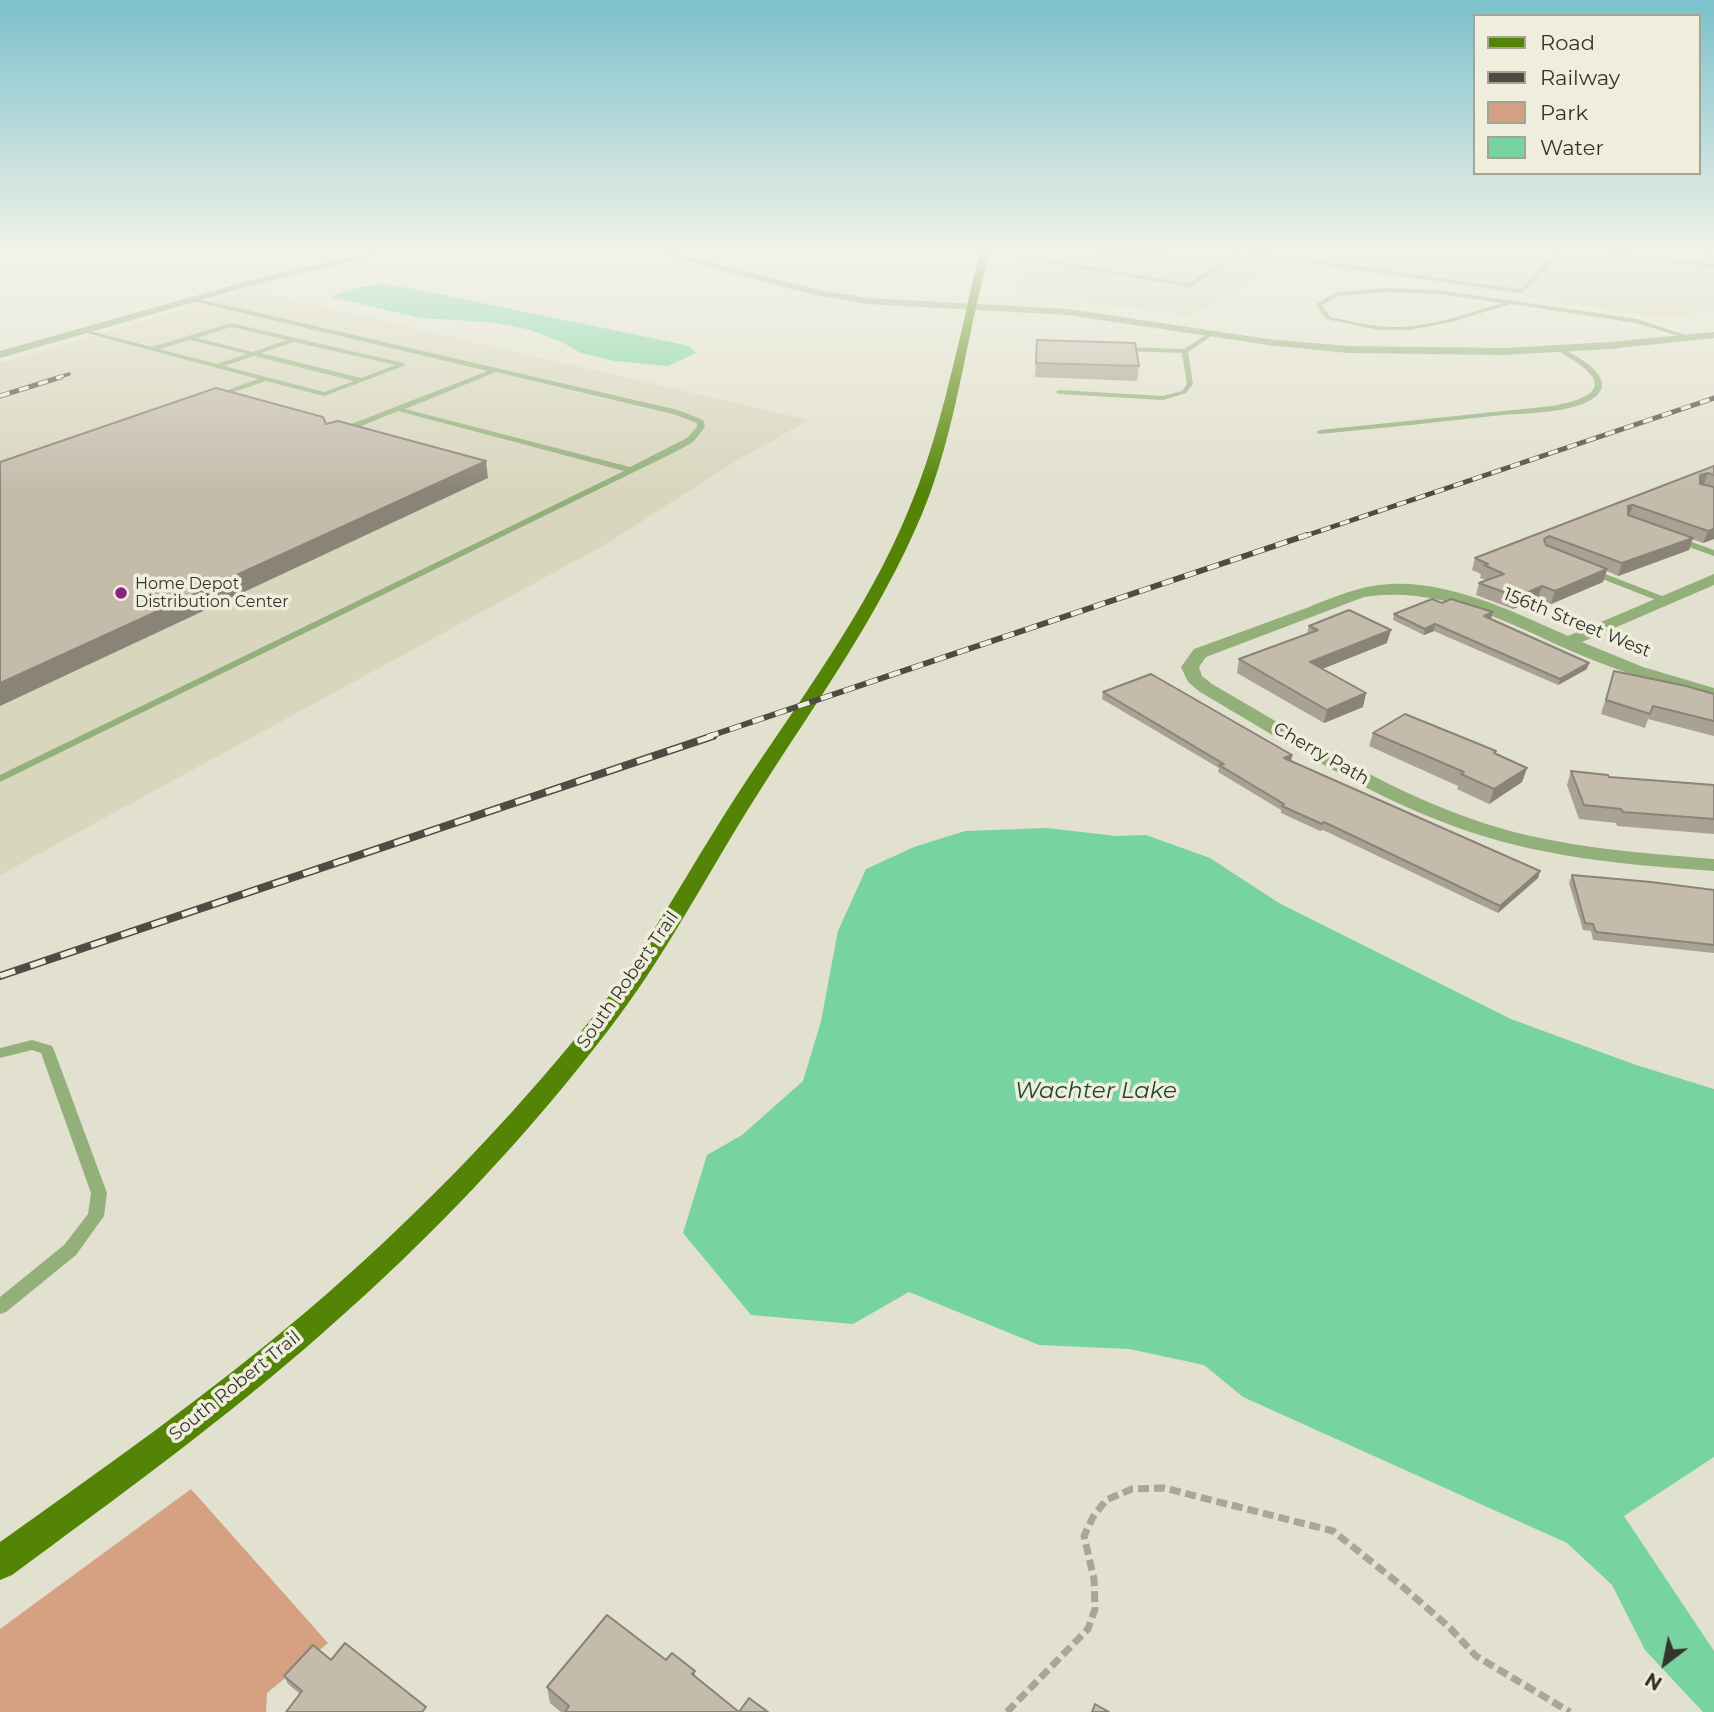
<!DOCTYPE html>
<html>
<head>
<meta charset="utf-8">
<style>
	body { margin:0 }
	#map { position:relative; width:1714px; height:1712px; overflow:hidden; background:#e2e1cf; font-family:Montserrat,sans-serif }
	canvas { display:block }
	.legend { position:absolute; left:1473px; top:14px; width:228px; height:161px; box-sizing:border-box; background:#efeedc; border:2px solid #a4a496; margin:0; padding:9px 12px; list-style:none; font-size:21px; color:#34342d }
	.legend li { display:flex; align-items:center; gap:14px; height:35px }
	.legend b { width:35px; border:2px solid #a4a496 }
	.north { position:absolute; left:1630px; top:1628px; width:70px; height:70px; -webkit-text-stroke:5px #efeedc; paint-order:stroke; rotate:212deg; font-size:19px; font-weight:700; line-height:28px; text-align:center; color:#34342d }
	.north::after { content:''; display:block; margin:auto; width:24px; height:32px; background:#34342d; clip-path:polygon(50% 0,100% 100%,50% 72%,0 100%) }
</style>
</head>
<body>
<div id="map">
<canvas width="1714" height="1712"></canvas>
<ul class="legend">
<li><b style="height:9px;background:#538405"></b>Road</li>
<li><b style="height:9px;background:#4c4c44"></b>Railway</li>
<li><b style="height:19px;background:#d5a182"></b>Park</li>
<li><b style="height:19px;background:#77d4a0"></b>Water</li>
</ul>
<div class="north">N</div>
</div>
<script>
const c = document.querySelector('canvas').getContext('2d');
c.lineJoin = 'round';
function paint(path, color) {
  c.fillStyle = color;
  c.fill(path, 'evenodd');
}
function stroke(path, color, width, dash) {
  c.strokeStyle = color;
  c.lineWidth = width;
  c.lineCap = dash ? 'butt' : 'round';
  c.setLineDash(dash || []);
  c.stroke(path);
}
function label(font, color, halo, rows, align = 'center') {
  c.font = font + ' Montserrat,sans-serif';
  c.lineWidth = 7;
  c.setLineDash([]);
  c.textBaseline = 'middle';
  c.strokeStyle = halo;
  c.fillStyle = color;
  for (const [text, x, y, turn = 0] of rows) {
    c.save();
    c.translate(x, y);
    c.rotate((+turn || 0) * Math.PI / 180);
    c.textAlign = isNaN(turn) ? turn : align;
    if (halo) c.strokeText(text, 0, 0);
    c.fillText(text, 0, 0);
    c.restore();
  }
}
paint(new Path2D(`
	M1018,252h696v59l-51,7 -209,-33 -173,-22 -89,53 -176,-23z
	M250,290l559,130 -80,45 -121,78 -608,332v-512z`), '#d8d6bd');
paint(new Path2D(`
	M191,1489l137,154 -61,50 -1,19h-266v-83z`), '#d5a182');
paint(new Path2D(`
	M380,284l19,2 277,57 13,3 7,7 -28,13 -53,-5 -34,-8 -21,-12 -33,-12 -38,-7 -69,-4 -89,-21 25,-9z
	M1047,828l69,8 30,-1 64,23 69,45 232,116 125,46 78,24v368l-90,59 90,135v61h-11l-58,-62 -33,-65 -45,-42 -324,-146 -39,-32 -75,-16 -90,-4 -130,-53 -56,32 -102,-9 -68,-82 24,-78 35,-20 61,-54 18,-60 17,-90 28,-62 48,-22 51,-16z`), '#77d4a0');
stroke(new Path2D(`
	M1007,1712l81,-83 7,-20 -1,-30 -10,-43 9,-19 13,-17 26,-11 32,-1 169,43 69,55 48,42 26,28 94,56`), '#a7a698', 7, [11, 5]);
paint(new Path2D(`
	M1238,252h14l269,37 34,-37h6l-39,41 -280,-40 -52,34 -141,-24 3,-2 137,22z
	M1596,252h14l104,12v4z
	M1386,288l52,2 199,29 57,19 -5,1 -53,-16 -125,-19 -60,18 -41,8h-31l-53,-11 -10,-15 21,-12zM1386,292l52,2 64,9c-36,11 -74,25 -112,24 -20,-1 -40,-6 -60,-10l-8,-12 16,-9z
	M194,298l484,112 25,10 2,7 -12,15 -18,10 -675,330v-7l624,-304 -226,-60 -56,23h-6v-4l152,-59 -296,-70zM496,372l177,42 24,9v4l-10,11 -57,29 -225,-58z
	M231,323l172,40 3,2 -82,31 -58,-15 -53,18 -2,-1v-2l47,-17 -179,-48 3,-2 70,18zM231,327l56,13 -34,12 -56,-14zM190,340l57,14 -30,10 -58,-15zM294,342l102,23 -35,13 -100,-25zM254,356l100,25 -30,11 -100,-26z
	M1209,333l5,1 -26,18 5,32 -7,9 -23,7 -104,-6 -4,-2 4,-2 104,6 19,-5 5,-7 -5,-31 -60,-2 -3,-2 3,-2 62,2z
	M1558,347c17,7 66,33 33,53 -23,13 -63,13 -89,15 -61,7 -121,13 -182,19l-4,-2 4,-2 232,-24c62,-11 51,-31 4,-56l-1,-1z
	M1672,537h6l36,13v6l-42,-15z
	M1590,568l77,30 2,2 -2,2h-6l-74,-29 -2,-2z
	M32,1040l20,6 2,4 53,143 -3,23 -28,39 -70,57 -6,2v-17l64,-52 24,-31 3,-21 -50,-140 -9,-3 -32,8v-10z`), '#93b07b');
paint(new Path2D(`
	M373,252h16l-125,30 -264,76v-7l259,-73z
	M651,252l28,2 136,35 52,9 201,11 200,30 80,7 157,2 105,-6 104,-10v6l-104,11 -105,6 -157,-2 -80,-8 -200,-30 -201,-11 -52,-9z
	M1714,574v11l-132,57 61,25 71,21v10c-52,-13 -103,-29 -152,-51 -63,-29 -126,-61 -198,-50l-158,60 -7,10 3,9 10,8c94,54 186,115 291,145 68,19 140,24 211,30v12c-88,-6 -178,-14 -261,-45 -90,-33 -171,-86 -253,-134l-12,-10 -7,-15 13,-18c37,-13 73,-27 110,-40 28,-11 56,-24 86,-25 61,-3 124,28 178,52z`), '#93b07b');
paint(new Path2D(`
	M981,252h9c-25,87 -33,178 -68,262 -42,100 -105,187 -163,278 -50,78 -92,162 -149,236 -84,110 -180,211 -284,302 -99,88 -207,166 -314,245l-12,5v-38c104,-74 209,-148 307,-231 103,-88 199,-186 285,-293 55,-69 97,-149 145,-223 61,-93 130,-183 172,-286 25,-59 39,-122 54,-184 6,-25 10,-50 18,-73z`), '#538405');
const railFar3 = new Path2D(`
	M1707,252l7,1
	M56,378l13,-4`);
const railFar2 = new Path2D(`
	M0,396l61,-19
	M1302,537l412,-139`);
const railFar1 = new Path2D(`
	M707,737l600,-202`);
const rail = new Path2D(`
	M0,976l713,-240`);
stroke(railFar3, '#4c4c44', 3.5);
stroke(railFar2, '#4c4c44', 5);
stroke(railFar1, '#4c4c44', 6);
stroke(rail, '#4c4c44', 8);
stroke(railFar3, '#efeedc', 2.5, [8]);
stroke(railFar2, '#efeedc', 3.5, [10]);
stroke(railFar1, '#efeedc', 4.5, [12]);
stroke(rail, '#efeedc', 5, [16]);
paint(new Path2D(`
	M1079,252h89l-19,10z
	M1037,340l102,26 -2,15 -102,-4z
	M1714,466v73l-11,4 -11,-4 -3,11 -71,26 -11,-5 -4,11 -52,22 -13,-6 -25,11 -37,-14 3,-12 7,-3 -6,-2 1,-4 -9,-4 3,-12z
	M1442,603l49,16h-1l97,50 -29,16 -124,-54 -10,4 -31,-15 1,-6z
	M1309,626l78,17 -65,26 44,24 -3,14 -39,16 -87,-50 2,-14 68,-25z
	M1614,671l100,23v42l-66,-17 -3,9 -44,-14z
	M1103,692l189,63 -1,6 249,110 -2,7 -40,35 -175,-83 -3,1 -39,-18v-3l-63,-38 1,-4 -117,-69z
	M1373,733l122,21 32,14 -5,14 -33,22 -32,-15 1,-3 -89,-40z
	M1571,771l38,6 105,8v49l-97,-8 -1,-3 -37,-4 -12,-34z
	M1572,875l142,15v63l-121,-13 -2,-9 -8,-1 -14,-47z
	M331,1660l-31,34 -12,-10 -4,-8z
	M666,1660l29,11v6l44,35h29h-207l-11,-9 -3,-16z`), '#a9a193');
paint(new Path2D(`
	M1150,252h18l-19,10z
	M486,461l2,17 -488,228v-23z
	M1708,473l-4,11 -8,2 4,-11z
	M1633,505l-4,12 -5,1 4,-12z
	M1714,529v10l-11,4 5,-12z
	M1693,538l-4,12 -71,26 4,-13z
	M1607,569l-4,13 -52,22 4,-13z
	M1542,586l-4,12 -25,11 4,-12z
	M1493,612l-2,7 -9,4 2,-7z
	M1435,624l-1,7 -10,4 1,-6z
	M1391,630l-4,13 -80,32 3,-13z
	M1589,663l-2,6 -29,16 2,-6z
	M1366,693l-3,14 -39,16 3,-13z
	M1292,755l-1,7 -7,-4z
	M1527,768l-5,14 -33,22 5,-15z
	M1540,871l-2,7 -40,35 2,-7z`), '#8a8378');
const building = new Path2D(`
	M1037,340l98,3 4,23 -103,-3z
	M216,388l107,29 3,7 12,-3 148,40 -486,222v-221z
	M1714,466v9l-6,-2 -8,2v9l14,3v42l-6,2 -75,-26 -5,1v9l65,23 -71,25 -73,-27 -5,3 2,6 61,24 -52,22 -13,-5 -25,11 -38,-14 25,-9 -20,-9 4,-1 -13,-6z
	M1432,599l10,4 9,-4 42,13 -9,4 105,47 -29,16 -125,-55 -10,5 -31,-15z
	M1349,610l42,20 -81,32 56,31 -39,17 -88,-51 79,-29 -9,-4z
	M1614,671l72,15 28,8v27l-61,-15 -3,8 -44,-14z
	M1151,674l141,81 -8,3 256,113 -40,35 -176,-84 -2,2 -40,-18 2,-2 -65,-39 5,-1 -121,-72z
	M1405,714l91,37 -2,2 33,15 -33,21 -33,-15 3,-2 -91,-39z
	M1571,771l37,4 1,2 105,8v34l-91,-7 -2,-3 -37,-4z
	M1572,875l79,7 63,8v55l-118,-13 -3,-8 -8,-1z
	M607,1615l59,45 6,-7 23,18 -3,3 47,38 10,-14 19,14h-203l4,-6 -22,-19z
	M345,1643l81,64 -4,5h-136l16,-21 -18,-15 29,-31 18,15z
	M1095,1704l14,8h-17z`);
paint(building, '#c5bbab');
stroke(building, '#8a8378', 2);
const sky = c.createLinearGradient(0, 0, 0, 491);
sky.addColorStop(0, '#7bc1cb');
sky.addColorStop(0.51, '#f2f2e9');
sky.addColorStop(1, '#f2f2e900');
c.fillStyle = sky;
c.fillRect(0, 0, 1714, 491);
for (const [x, y, r, color] of [
	[121,593,7,"#8d2083"]
]) {
  const dot = new Path2D();
  dot.arc(x, y, r, 0, 2 * Math.PI);
  c.fillStyle = color;
  c.fill(dot);
  stroke(dot, '#efeedc', 2.5);
}
label('16px', '#34342d', '#efeedc', [
	["Home Depot",135,584],
	["Distribution Center",135,602]
], 'left');
label('18px', '#34342d', '#efeedc', [
	["156th Street West",1577,623,22],
	["Cherry Path",1321,754,30],
	["South Robert Trail",628,980,-55],
	["South Robert Trail",235,1386,-39]
]);
label('italic 23px', '#1f4731', '#efeedc', [
	["Wachter Lake",1096,1091]
]);
</script>
</body>
</html>
